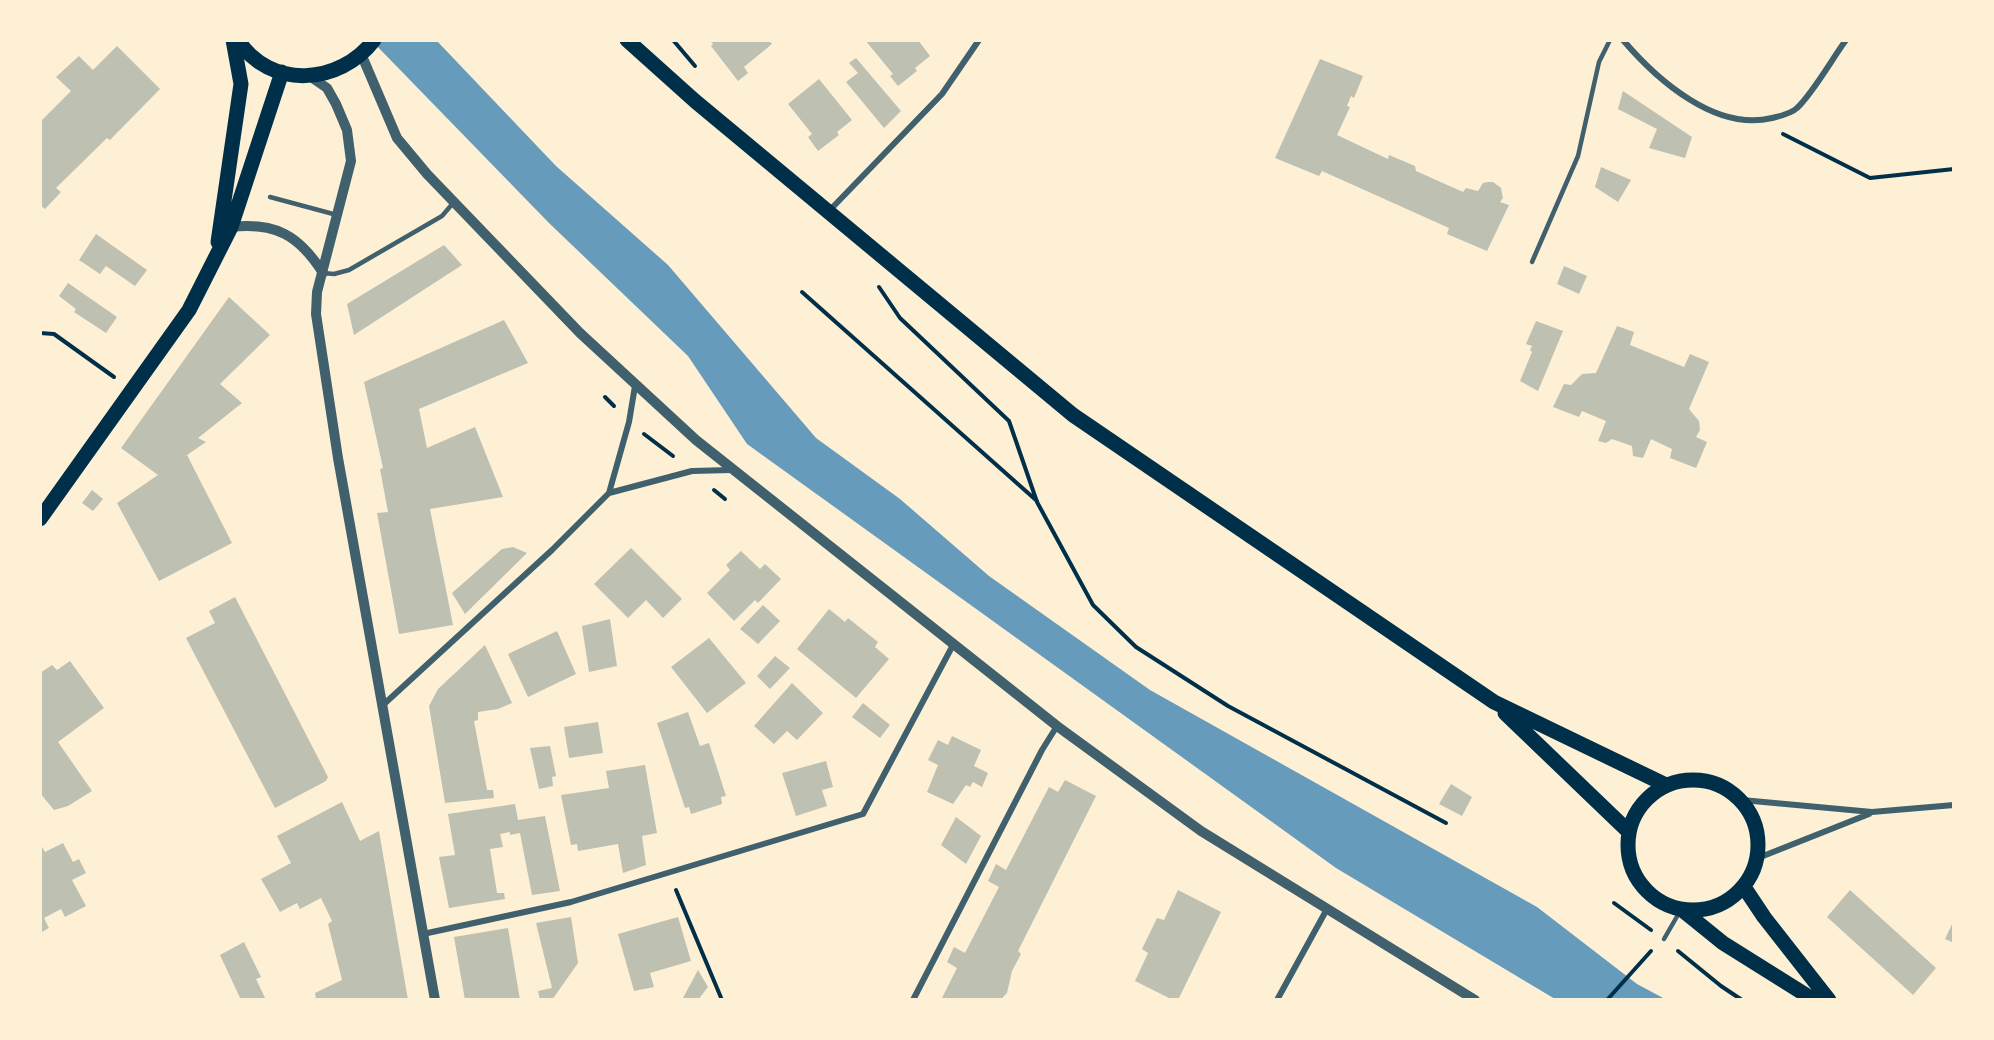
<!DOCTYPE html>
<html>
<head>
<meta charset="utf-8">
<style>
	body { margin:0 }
	#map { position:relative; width:1994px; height:1040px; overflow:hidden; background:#fdf0d5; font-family:"Source Sans 3",sans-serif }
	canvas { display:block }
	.frame { position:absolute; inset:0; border:42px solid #fdf0d5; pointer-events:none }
</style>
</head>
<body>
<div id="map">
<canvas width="1994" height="1040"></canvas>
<div class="frame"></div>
</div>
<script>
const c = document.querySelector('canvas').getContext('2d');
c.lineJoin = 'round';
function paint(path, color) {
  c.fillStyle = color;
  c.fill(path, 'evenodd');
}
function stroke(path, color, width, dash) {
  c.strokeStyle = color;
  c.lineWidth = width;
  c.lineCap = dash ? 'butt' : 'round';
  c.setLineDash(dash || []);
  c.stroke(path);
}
paint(new Path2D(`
	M372,41h65l119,125 112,99 148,173 84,61 89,77 161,114 387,217 100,77 28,15h-110l-219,-131 -589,-424 -59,-88 -139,-133z`), '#669bbc');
paint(new Path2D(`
	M710,40h59l3,4 -28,23 4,6 -10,8 -27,-35 2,-2z
	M865,40h53l12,16 -15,12 2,3 -19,15 -8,-10 3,-2z
	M117,46l43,43 -50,51 -3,-2 -51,50 5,4 -16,17 -5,-4v-83l31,-31 -15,-14 23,-21 14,14z
	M856,58l45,53 -17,17 -38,-46 12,-9 -9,-10z
	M1320,59l43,17 -9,22 -3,-2 -4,10 3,1 -13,28 51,24 1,-4 26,11 1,5 47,21 3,-4 12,3 5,-8 5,-1h5l8,6 2,10 -3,4 9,3 -22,46 -40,-17 2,-6 -127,-57 -3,5 -44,-18z
	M819,79l33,41 -15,12 2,3 -21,16 -10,-14 4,-3 -24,-30z
	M1623,91l69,46 -7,21 -36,-10 8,-19 -39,-20z
	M1601,167l30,13 -13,22 -23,-15z
	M96,234l51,36 -12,16 -29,-20 -6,8 -21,-14z
	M444,245l18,20 -108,70 -7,-31z
	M1564,266l23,10 -8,18 -22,-10z
	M68,283l49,34 -11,16 -32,-21 2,-3 -17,-13z
	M229,297l41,38 -50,49 22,19 -44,35 8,4 -19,13 45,88 -73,38 -42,-78 41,-28 -37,-27z
	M504,320l24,43 -109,46 8,39 48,-21 28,70 -73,12 23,116 -54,9 -22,-121 11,-1 -8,-43 3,-1 -19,-86z
	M1536,321l27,10 -25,60 -18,-10 12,-29 -2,-2 2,-4 -6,-2z
	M1617,326l17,6 -4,13 54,22 6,-13 19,8 -20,47 10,12 1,9 -4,7 11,5 -11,26 -26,-10 2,-9 -21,-10 -8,19 -10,-2 -1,-10 -20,-7 -6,4 -8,-2 8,-20 -24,-10 -3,6 -26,-10 11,-23 7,1 11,-11 14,-1z
	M92,490l11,9 -10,12 -11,-8z
	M513,547l14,6 -62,61 -13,-21 50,-44z
	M631,548l51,51 -19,19 -17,-18 -18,18 -34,-34z
	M741,551l19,18 5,-5 16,15 -23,24 -3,-3 -21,21 -27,-28 23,-23 -4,-5z
	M235,597l93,180 -2,4 -51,27 -89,-170 29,-15 -6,-12z
	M763,605l17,16 -22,23 -18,-15z
	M829,609l16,13 3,-4 30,24 -3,5 14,12 -33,39 -59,-49z
	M610,619l7,47 -28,6 -7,-46z
	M557,631l19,43 -48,23 -20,-43z
	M709,638l37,45 -39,30 -36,-46z
	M485,645l27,58 -14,6 -20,3v8l-4,1 13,69h6l1,8 -49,5 -16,-97 9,-17z
	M775,656l15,12 -20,21 -13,-13z
	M70,661l34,47 -46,34 34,49 -24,15 -14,4 -14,-17v-120l12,-8 5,5z
	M792,683l31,30 -26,27 -10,-9 -13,13 -20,-18z
	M863,703l27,22 -10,13 -28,-21z
	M688,712l12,34 9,-3 17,53 -5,1 1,7 -31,10 -2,-7 -4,1 -28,-85z
	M598,722l5,31 -34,5 -5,-31z
	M952,736l29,14 -7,16 14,7 -6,14 -9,-5 -3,5 -4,-2 -13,19 -26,-12 11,-27 -10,-5 10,-20 10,5z
	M550,746l6,30 -4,1 1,9 -14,3 -9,-41z
	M826,761l7,26 -11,3 5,16 -31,10 -14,-43z
	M645,765l12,68 -15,3 4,29 -23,8 -5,-29 -40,7 -1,-7 -6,1 -10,-50 48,-7 -3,-17z
	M1065,780l31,16 -78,155 3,3 -9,17 -5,22 -7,7h-59l16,-32 -10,-6 7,-15 11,6 34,-66 -11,-6 8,-17 10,6 43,-83 9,5z
	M1451,784l21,13 -10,19 -23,-12z
	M342,802l18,39 19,-10 29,169h-92l-1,-7 27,-13 -14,-56 4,-3 -11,-23 -21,11 -3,-6 -17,9 -19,-33 30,-16 -14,-27z
	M515,804l3,16 27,-4 15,75 -28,4 -12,-62 -10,2v-3l-10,2 3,13 -13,2 7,44h7l1,6 -56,9 -10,-51 16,-2 -7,-41z
	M956,817l25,19 -15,28 -25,-19z
	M40,843l5,9 18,-9 10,19 6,-3 7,14 -14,7 14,26 -21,11 -4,-8 -17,9 5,10 -9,5z
	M1178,890l43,22 -43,88h-5l-38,-19 13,-28 -6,-4 15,-31 7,2z
	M1850,890l86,78 -23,27 -86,-78z
	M571,917l7,46 -26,37h-12l-2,-9 14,-3 -16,-65z
	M678,917l13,44 -41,12 4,14 -20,4 -16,-57z
	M1954,920v23l-9,-4z
	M508,928l12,72h-55l-11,-63z
	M244,942l17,35 -5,2 10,21h-25l-21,-45z
	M698,970l10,17 -10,13 -15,-2z`), '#bec0b2');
stroke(new Path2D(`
	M673,40l22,26
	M1783,134l87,44 84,-9
	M879,287l21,31 109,103 28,81 56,103 43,42 92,59 218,117
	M802,292l235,209
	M40,333l14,1 60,43
	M605,397l9,9
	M644,434l29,22
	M714,490l11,9
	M676,890l46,110
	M1614,903l37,27
	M1678,951l43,35 21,14
	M1607,1000l44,-49`), '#003049', 4);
stroke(new Path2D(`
	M270,197l67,18
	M1532,262l46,-106 21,-94 11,-22
	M323,273l11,1 15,-4 93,-54 12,-14
	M1664,939l15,-26`), '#3f606c', 4.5);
stroke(new Path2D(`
	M1623,40c34,40 93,92 149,78 8,-2 19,-4 25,-10 16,-15 35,-49 49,-68
	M828,212l114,-118 37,-54
	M609,493l20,-71 6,-36
	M383,705l169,-155 57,-57 83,-22 39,-1
	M1742,800l130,12 82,-7
	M1758,858l111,-44
	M423,934l148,-32 292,-88 90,-169
	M913,1000l129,-250 15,-24
	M1277,1000l50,-91`), '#3f606c', 6);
stroke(new Path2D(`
	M362,56l35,82 30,36 153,159 116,107 361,286 144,105 274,169
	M311,77l16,11 9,16 11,26 4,31 -34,131 -1,22 22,144 97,542
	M231,227c44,-5 68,8 92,46`), '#3f606c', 10);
stroke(new Path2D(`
	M238,40c32,50 102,45 136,0
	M627,40l68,61 378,314 421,287 172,83
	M218,242l23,-158 -8,-44
	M40,519l149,-209 42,-83 51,-155
	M1505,713l124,119
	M1628 845a65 65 0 1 1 130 0a65 65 0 1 1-130 0Z
	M1744,887l20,30 65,83
	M1681,909l42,34 91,57`), '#003049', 15);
</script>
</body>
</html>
